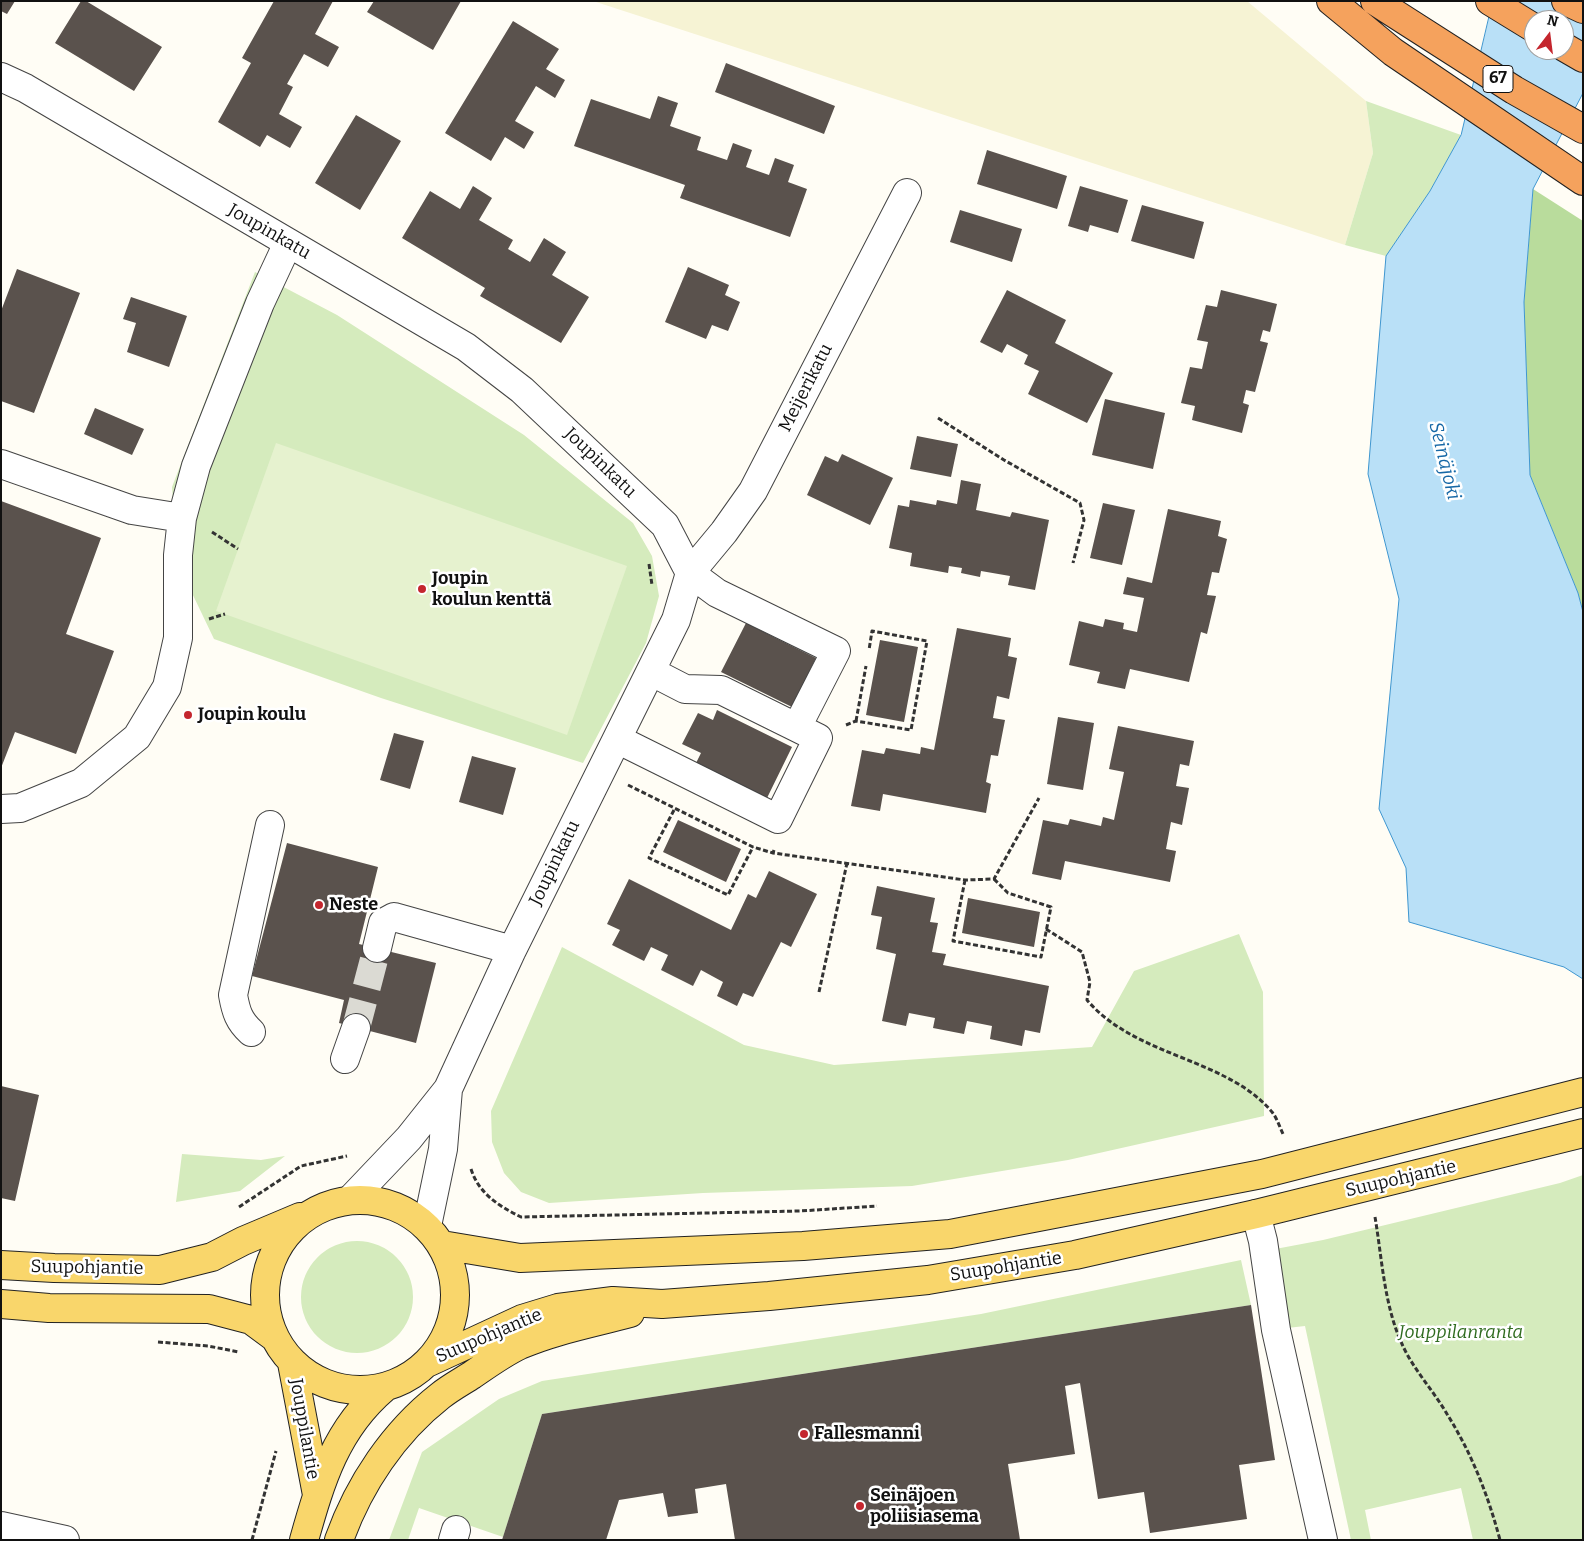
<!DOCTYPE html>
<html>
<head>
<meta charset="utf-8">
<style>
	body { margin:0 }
	#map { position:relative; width:1584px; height:1541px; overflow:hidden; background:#fffdf5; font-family:Bitter,serif }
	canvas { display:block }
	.frame { position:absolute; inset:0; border:2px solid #111; pointer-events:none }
	.north { position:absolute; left:1524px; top:10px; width:50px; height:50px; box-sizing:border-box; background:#fff; border:1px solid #a0a0a0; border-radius:50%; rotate:15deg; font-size:14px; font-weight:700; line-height:20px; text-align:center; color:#111 }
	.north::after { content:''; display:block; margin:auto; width:18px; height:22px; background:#c4262e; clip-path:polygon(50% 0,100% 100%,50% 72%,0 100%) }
</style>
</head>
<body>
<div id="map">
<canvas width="1584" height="1541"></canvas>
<div class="frame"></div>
<div class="north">N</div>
</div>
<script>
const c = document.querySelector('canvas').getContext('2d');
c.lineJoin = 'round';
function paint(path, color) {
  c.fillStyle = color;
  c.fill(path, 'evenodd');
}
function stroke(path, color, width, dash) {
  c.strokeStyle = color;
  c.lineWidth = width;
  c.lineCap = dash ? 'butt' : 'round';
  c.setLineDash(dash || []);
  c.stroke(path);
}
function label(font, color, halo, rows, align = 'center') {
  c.font = font + ' Bitter,serif';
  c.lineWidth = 5;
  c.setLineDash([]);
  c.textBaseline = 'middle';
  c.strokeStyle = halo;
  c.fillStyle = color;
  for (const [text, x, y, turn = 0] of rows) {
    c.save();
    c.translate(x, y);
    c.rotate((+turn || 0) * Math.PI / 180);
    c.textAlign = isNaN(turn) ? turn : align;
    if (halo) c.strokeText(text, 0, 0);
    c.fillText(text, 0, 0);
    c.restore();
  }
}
paint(new Path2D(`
	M593,1h654l119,100 7,52 -28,92z`), '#f6f3d4');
paint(new Path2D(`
	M1366,101l95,34 -31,56 -44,65 -41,-11 28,-92z
	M255,272l82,43 187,120 109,88 19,33 7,40 -13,47 -63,120 -202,-65 -167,-59 -23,-48 -16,-60 -3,-44z
	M1239,934l24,58 1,124 -196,44 -156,26 -209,7 -154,10 -28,-11 -17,-19 -12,-31 -1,-31 71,-164 182,98 90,20 258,-18 42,-76z
	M182,1154l79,6 24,-4 -45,35 -64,11z
	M1583,1175v365h-110l-12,-52 -96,22 6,30h-20l-46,-214 -18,2 -17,-78 53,-10 237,-57z
	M301 1297a56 56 0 1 1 112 0a56 56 0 1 1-112 0Z
	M1241,1260l10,45 -709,109 -39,123 -84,-29 -11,32h-19l33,-88 77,-53 43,-18 439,-67z`), '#d5ebbd');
paint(new Path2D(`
	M1533,189l50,32v391l-5,-19 -48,-118 -6,-173z`), '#b9dc9c');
paint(new Path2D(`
	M276,443l351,123 -60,169 -351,-124z`), '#e6f2cf');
const water = new Path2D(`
	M1493,1h90v92l-50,96 -9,113 6,173 48,118 5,19v367l-19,-12 -155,-45 -3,-54 -27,-59 20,-210 -31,-125 18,-218 44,-65 31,-56zM1534,20h30v30h-30z`);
paint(water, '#b9e0f7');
stroke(water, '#3f96cf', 1);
paint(new Path2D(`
	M1,1h14l-8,13 -6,-3z
	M81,1h5l76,46 -28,44 -79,-48z
	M274,1h59l-18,33 24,13 -11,20 -24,-13 -17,30 6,3 -14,27 23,13 -12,21 -23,-13 -7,12 -42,-25 33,-59 -9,-5z
	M374,1h87l-28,49 -66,-38z
	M513,21l46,28 -13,20 19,11 -10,18 -19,-12 -21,35 19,11 -10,17 -19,-12 -14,24 -46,-28z
	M726,63l109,43 -11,28 -109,-42z
	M658,96l20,7 -8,23 31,11 -4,13 30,10 6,-17 19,7 -6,17 23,8 6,-17 19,7 -6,17 19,7 -17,48 -110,-39 5,-13 -111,-39 17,-47 59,20z
	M356,115l45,26 -41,69 -45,-27z
	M987,150l80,26 -10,33 -80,-25z
	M473,186l19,12 -13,22 34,20 -5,9 22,13 14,-24 22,14 -14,23 37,22 -28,46 -81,-47 5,-8 -83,-50 28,-47 30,18z
	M1080,186l48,14 -10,33 -28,-8 -2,7 -20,-6z
	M1142,205l62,17 -10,37 -63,-18z
	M960,210l62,19 -10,33 -62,-20z
	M688,267l41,18 -4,10 15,7 -12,29 -16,-6 -6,14 -41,-17z
	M17,269l63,24 -46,120 -33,-12v-90z
	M1007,290l59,30 -11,23 58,30 -26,50 -59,-29 11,-23 -15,-7 4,-9 -21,-11 -5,9 -22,-11z
	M1221,290l56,14 -7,28 -7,-2 -3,11 8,2 -13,49 -9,-2 -3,13 6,2 -7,28 -50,-13 3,-14 -14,-3 9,-36 12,2 6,-27 -11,-2 9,-35 11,2z
	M131,297l56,19 -18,51 -42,-15 9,-29 -13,-4z
	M1105,399l60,14 -12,56 -61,-14z
	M95,408l49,21 -12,26 -48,-21z
	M917,436l41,8 -7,33 -41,-8z
	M842,454l51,24 -23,47 -63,-30 18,-39 13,6z
	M961,480l20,4 -5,26 34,7 2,-5 37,8 -14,70 -27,-5 2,-9 -29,-5 -1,6 -19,-4 1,-5 -13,-2 -1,7 -38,-7 2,-13 -23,-5 9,-43 11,2 1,-7 26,5 1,-5 20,4z
	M1,501l100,37 -35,96 48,17 -38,103 -61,-22 -14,36z
	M1103,503l32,7 -13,55 -32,-7z
	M1168,509l53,12 -3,15 9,3 -8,34 -7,-1 -5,23 9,1 -9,38 -6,-2 -12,50 -59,-13 -5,20 -28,-6 3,-11 -31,-7 10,-44 24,6 2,-8 19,4 -1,6 14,3 7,-34 -21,-4 4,-17 25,6z
	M746,623l70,35 -24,49 -71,-35z
	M957,628l54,10 -3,18 9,2 -8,41 -12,-3 -4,22 12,2 -7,36 -7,-1 -5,27 5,2 -5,29 -103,-19 -3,17 -29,-5 11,-56 22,4 2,-6 34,6 1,-7 13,3z
	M880,640l38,7 -14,75 -38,-7z
	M717,710l75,37 -25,51 -71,-35 5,-10 -19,-9 16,-31 15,7z
	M1058,717l36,6 -11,67 -36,-6z
	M1118,726l76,15 -5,25 -9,-2 -4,22 13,2 -7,37 -11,-3 -5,27 10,2 -6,31 -105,-21 -4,19 -29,-6 11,-54 25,5 2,-6 31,7 2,-9 11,3 10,-48 -15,-3z
	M394,733l30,8 -14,48 -30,-9z
	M472,756l44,12 -13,47 -44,-13z
	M678,820l63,29 -15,33 -63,-30z
	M287,843l91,24 -19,77 77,19 -20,80 -77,-20 5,-23 -92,-24z
	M769,871l48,23 -26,53 -10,-5 -28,55 -10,-4 -6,13 -20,-10 6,-14 -22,-12 -8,16 -32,-16 7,-15 -17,-8 -7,14 -32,-16 8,-15 -13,-6 22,-45 102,51 17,-36 8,4z
	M877,886l58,12 -5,24 8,1 -6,29 14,2 -3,11 106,21 -9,47 -15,-3 -3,16 -32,-7 2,-13 -25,-5 -3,13 -31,-6 2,-10 -26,-5 -3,13 -24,-5 14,-67 -20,-5 6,-32 -11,-2z
	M968,898l72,14 -6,35 -72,-14z
	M1,1086l38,9 -24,106 -14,-3z
	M1251,1305l24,155 -36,5 8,54 -97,14 -6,-41 -46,7 -18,-116 -15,3 10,68 -67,10 12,76h-285l-9,-56 -31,5 3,24 -30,4 -5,-24 -44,7 -13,40h-104l40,-126z`), '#5a524d');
stroke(new Path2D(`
	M356,1028l21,-80`), '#dbdad3', 28, [28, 14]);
const minor = new Path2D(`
	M1,77l24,11 441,259 56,43 143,135 25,48 -14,47 -164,330 -64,139 -39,49 -58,61
	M1,464l131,46 50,8
	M797,727l39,-76 -119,-58 -27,-20 34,-41 29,-41 154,-298
	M617,739l161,80 40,-81 -97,-48 -36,-1 -33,-17
	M1,809l19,-1 61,-25 56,-46 30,-50 11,-49v-83l4,-37 14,-52 64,-163 28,-60
	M377,948l6,-25 11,-6 118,33
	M251,1032c-12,-11 -15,-20 -18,-37l37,-170
	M345,1059l11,-31
	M1256,1214l7,27 13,89 47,210
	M427,1226l16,-77 5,-60
	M1,1526l64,14
	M453,1540l3,-10`);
const major = new Path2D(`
	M265 1295a95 95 0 1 1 190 0a95 95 0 1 1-190 0Z
	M442,1245l78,13 283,-12 147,-12 312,-60 321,-82
	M1,1265l53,3 106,2 52,-13 31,-16 57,-24
	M1,1304l48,4 160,1 42,11 23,17
	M292,1363l25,132
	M427,1363l95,-44 36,-11 55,-7 49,3 107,-8 159,-16 147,-25 181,-41 327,-81
	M304,1540c17,-60 32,-111 80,-152
	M339,1540c20,-56 55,-108 101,-144 10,-8 21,-14 32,-21 16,-11 31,-22 48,-30 35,-15 73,-22 110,-32`);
const highway = new Path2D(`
	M1331,1l62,51 190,129
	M1375,1l139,89 69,39
	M1490,1l44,27
	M1566,1l17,8
	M1564,47l19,11`);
stroke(minor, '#444', 30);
stroke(major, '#222', 30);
stroke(highway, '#222', 30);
stroke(new Path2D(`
	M938,418l66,42 76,43 4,17 -11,43
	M212,532l26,17
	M649,564l3,21
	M209,619l16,-5
	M856,721l10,-55
	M846,725l10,-4 55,9 16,-89 -55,-10 -3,19
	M628,785l125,62 20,6
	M674,810l-25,48 79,37 25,-48
	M774,850l-1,3 192,27 29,-1 45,-81
	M965,880l-12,61 88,16 10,-50 -43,-14 -14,-14
	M1046,929l36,23 8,30 -3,18c48,57 140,58 185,112 5,6 8,16 12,24
	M819,992l28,-129
	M471,1169c8,25 28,37 50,48l279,-6 77,-5
	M239,1207l62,-41 46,-10
	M1375,1217c7,41 9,88 27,127 11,25 31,46 45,70 25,40 41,81 53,126
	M158,1342l50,4 31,6
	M252,1540l24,-89`), '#333', 3, [5, 2.5]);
stroke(minor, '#fff', 28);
stroke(major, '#f9d66b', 28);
stroke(highway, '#f5a25d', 28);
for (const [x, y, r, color] of [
	[422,589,5,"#c4262e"],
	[188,715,5,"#c4262e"],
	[319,905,5,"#c4262e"],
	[804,1434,5,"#c4262e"],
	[860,1506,5,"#c4262e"]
]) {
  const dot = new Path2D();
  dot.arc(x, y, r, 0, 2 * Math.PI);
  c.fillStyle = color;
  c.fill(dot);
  stroke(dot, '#fff', 2);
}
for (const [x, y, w] of [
	[1498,79,30]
]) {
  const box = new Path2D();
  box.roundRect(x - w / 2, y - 13.5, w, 27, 4);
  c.fillStyle = '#fff';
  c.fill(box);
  stroke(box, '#111', 1);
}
label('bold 16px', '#111', null, [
	["67",1498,79]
]);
label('18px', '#111', '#fff', [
	["Joupinkatu",269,232,30],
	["Meijerikatu",806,388,-63],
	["Joupinkatu",600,463,44],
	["Joupinkatu",555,863,-64],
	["Suupohjantie",1401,1179,-13],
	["Suupohjantie",1006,1267,-9],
	["Suupohjantie",87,1268,1],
	["Suupohjantie",489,1336,-23],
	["Jouppilantie",304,1429,80]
]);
label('bold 18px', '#111', '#fff', [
	["Joupin",432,579],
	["koulun kenttä",432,600],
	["Joupin koulu",198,715],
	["Neste",329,905],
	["Fallesmanni",814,1434],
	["Seinäjoen",870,1496],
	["poliisiasema",870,1517]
], 'left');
label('italic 18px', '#2f6b1f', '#fff', [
	["Jouppilanranta",1461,1333]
]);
label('italic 19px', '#1768a6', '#fff', [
	["Seinäjoki",1444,461,76]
]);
</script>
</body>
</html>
